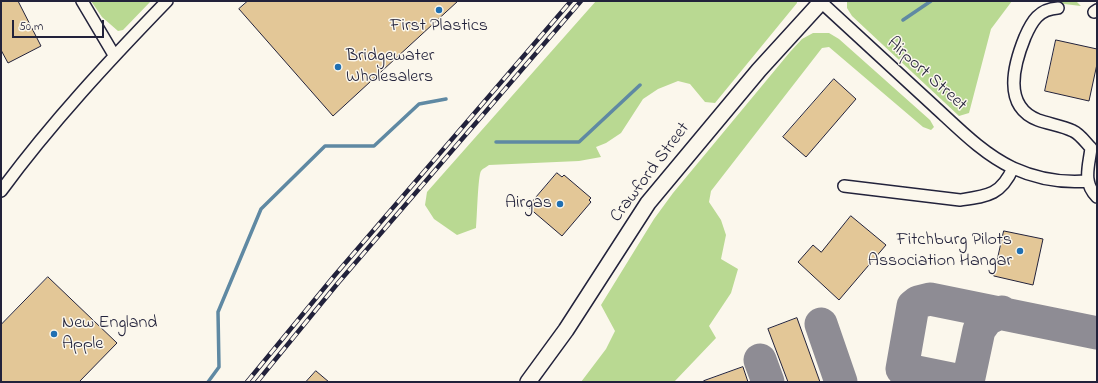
<!DOCTYPE html>
<html>
<head>
<meta charset="utf-8">
<style>
	body { margin:0 }
	#map { position:relative; width:1098px; height:383px; overflow:hidden; background:#fbf7ec; font-family:"Indie Flower",sans-serif }
	canvas { display:block }
	.frame { position:absolute; inset:0; border:2px solid #22223b; pointer-events:none }
	.scale { position:absolute; left:12px; top:20px; width:92px; height:18px; box-sizing:border-box; border:2px solid #22223b; border-top:0; padding-left:5px; font-size:12px; line-height:14px; white-space:nowrap; color:#22223b; -webkit-text-stroke:3px #fbf7ec; paint-order:stroke }
</style>
</head>
<body>
<div id="map">
<canvas width="1098" height="383"></canvas>
<div class="frame"></div>
<div class="scale">50 m</div>
</div>
<script>
const c = document.querySelector('canvas').getContext('2d');
c.lineJoin = 'round';
function paint(path, color) {
  c.fillStyle = color;
  c.fill(path, 'evenodd');
}
function stroke(path, color, width, dash) {
  c.strokeStyle = color;
  c.lineWidth = width;
  c.lineCap = dash ? 'butt' : 'round';
  c.setLineDash(dash || []);
  c.stroke(path);
}
function label(font, color, halo, rows, align = 'center') {
  c.font = font + ' "Indie Flower",sans-serif';
  c.lineWidth = 3;
  c.setLineDash([]);
  c.textBaseline = 'middle';
  c.strokeStyle = halo;
  c.fillStyle = color;
  for (const [text, x, y, turn = 0] of rows) {
    c.save();
    c.translate(x, y);
    c.rotate((+turn || 0) * Math.PI / 180);
    c.textAlign = isNaN(turn) ? turn : align;
    if (halo) c.strokeText(text, 0, 0);
    c.fillText(text, 0, 0);
    c.restore();
  }
}
paint(new Path2D(`
	M91,1h60l-28,29 -5,1 -16,-14z
	M596,1h201v2l-82,100 -10,-1 -15,-18 -12,-3 -20,8 -15,10 -22,34 -15,10 -10,4 5,10 -22,4 -90,4c-2,2 -6,3 -8,6 -3,4 -4,47 -5,57l-19,7 -23,-16 -9,-14 2,-13z
	M847,1h165l-21,28 -22,84 -10,3 -107,-100 -5,-8z
	M1056,1h20l5,5 -25,-3z
	M813,33h16l10,6 91,81 4,7 -3,3 -8,-3 -94,-80 -7,1 -111,143 -2,11 12,18 5,15 -5,24 17,10 -7,24 -22,33 7,12 -42,44h-93l25,-33 9,-18 -14,-26 53,-86 19,-26 117,-141 12,-13z`), '#b9d992');
stroke(new Path2D(`
	M903,20l28,-19
	M496,142h83l61,-57
	M208,382l11,-15 -1,-55 43,-103 64,-63h49l45,-42 27,-5`), '#5f89a3', 3.5);
stroke(new Path2D(`
	M821,324l20,58
	M760,360l8,22
	M966,382l-64,-13 11,-63 5,-4 12,-3 167,34
	M968,382l11,-52 8,-11 15,-7`), '#8e8c94', 33);
const building = new Path2D(`
	M1,1h17l23,45 -33,17 -7,-13z
	M248,1h210l-125,115 -94,-107z
	M1056,40l41,9v15l-8,37 -44,-10z
	M834,79l22,20 -50,58 -23,-20z
	M557,173l5,4 2,-2 27,23 -2,2 2,2 -29,34 -34,-29z
	M851,216l35,29 -47,55 -41,-38 15,-17 8,7z
	M1004,231l39,8 -10,46 -39,-9z
	M48,277l69,66 -38,39h-78v-57z
	M797,318l23,64h-32l-20,-53z
	M743,367l5,15h-43l-1,-1z
	M316,371l13,11h-23z`);
paint(building, '#e3c797');
stroke(building, '#22223b', 1);
const street = new Path2D(`
	M82,1l32,54
	M821,2c38,35 75,69 113,104 24,22 49,48 79,62 22,10 49,15 74,13
	M1058,8c-19,1 -26,13 -33,29 -11,27 -23,69 13,83 11,4 25,6 35,11 7,3 13,12 18,17 -2,18 -9,34 6,49
	M1094,12l3,-2
	M844,186l116,14c28,-4 41,-5 53,-32
	M1,191c50,-68 107,-129 166,-190`);
const secondary = new Path2D(`
	M528,382l38,-52 82,-127 111,-133 63,-69`);
stroke(street, '#22223b', 14);
stroke(secondary, '#22223b', 18);
stroke(street, '#fbf7ec', 11);
stroke(secondary, '#fbf7ec', 15);
const rail = new Path2D(`
	M247,382l88,-107 236,-274
	M257,382l81,-99 243,-282`);
stroke(rail, '#22223b', 4.5);
stroke(rail, '#fbf7ec', 3, [9]);
for (const [x, y, r, color] of [
	[439,10,4,"#1f6fb2"],
	[338,67,4,"#1f6fb2"],
	[560,204,4,"#1f6fb2"],
	[1020,251,4,"#1f6fb2"],
	[54,334,4,"#1f6fb2"]
]) {
  const dot = new Path2D();
  dot.arc(x, y, r, 0, 2 * Math.PI);
  c.fillStyle = color;
  c.fill(dot);
  stroke(dot, '#fbf7ec', 1.5);
}
label('18px', '#22223b', '#fbf7ec', [
	["First Plastics",439,27,"center"],
	["Bridgewater",346,57],
	["Wholesalers",346,78],
	["Airgas",552,204,"right"],
	["Fitchburg Pilots",1012,241,"right"],
	["Association Hangar",1012,262,"right"],
	["New England",62,324],
	["Apple",62,345]
], 'left');
label('18px', '#22223b', '#fbf7ec', [
	["Airport Street",926,75,42],
	["Crawford Street",651,173,-53]
]);
</script>
</body>
</html>
